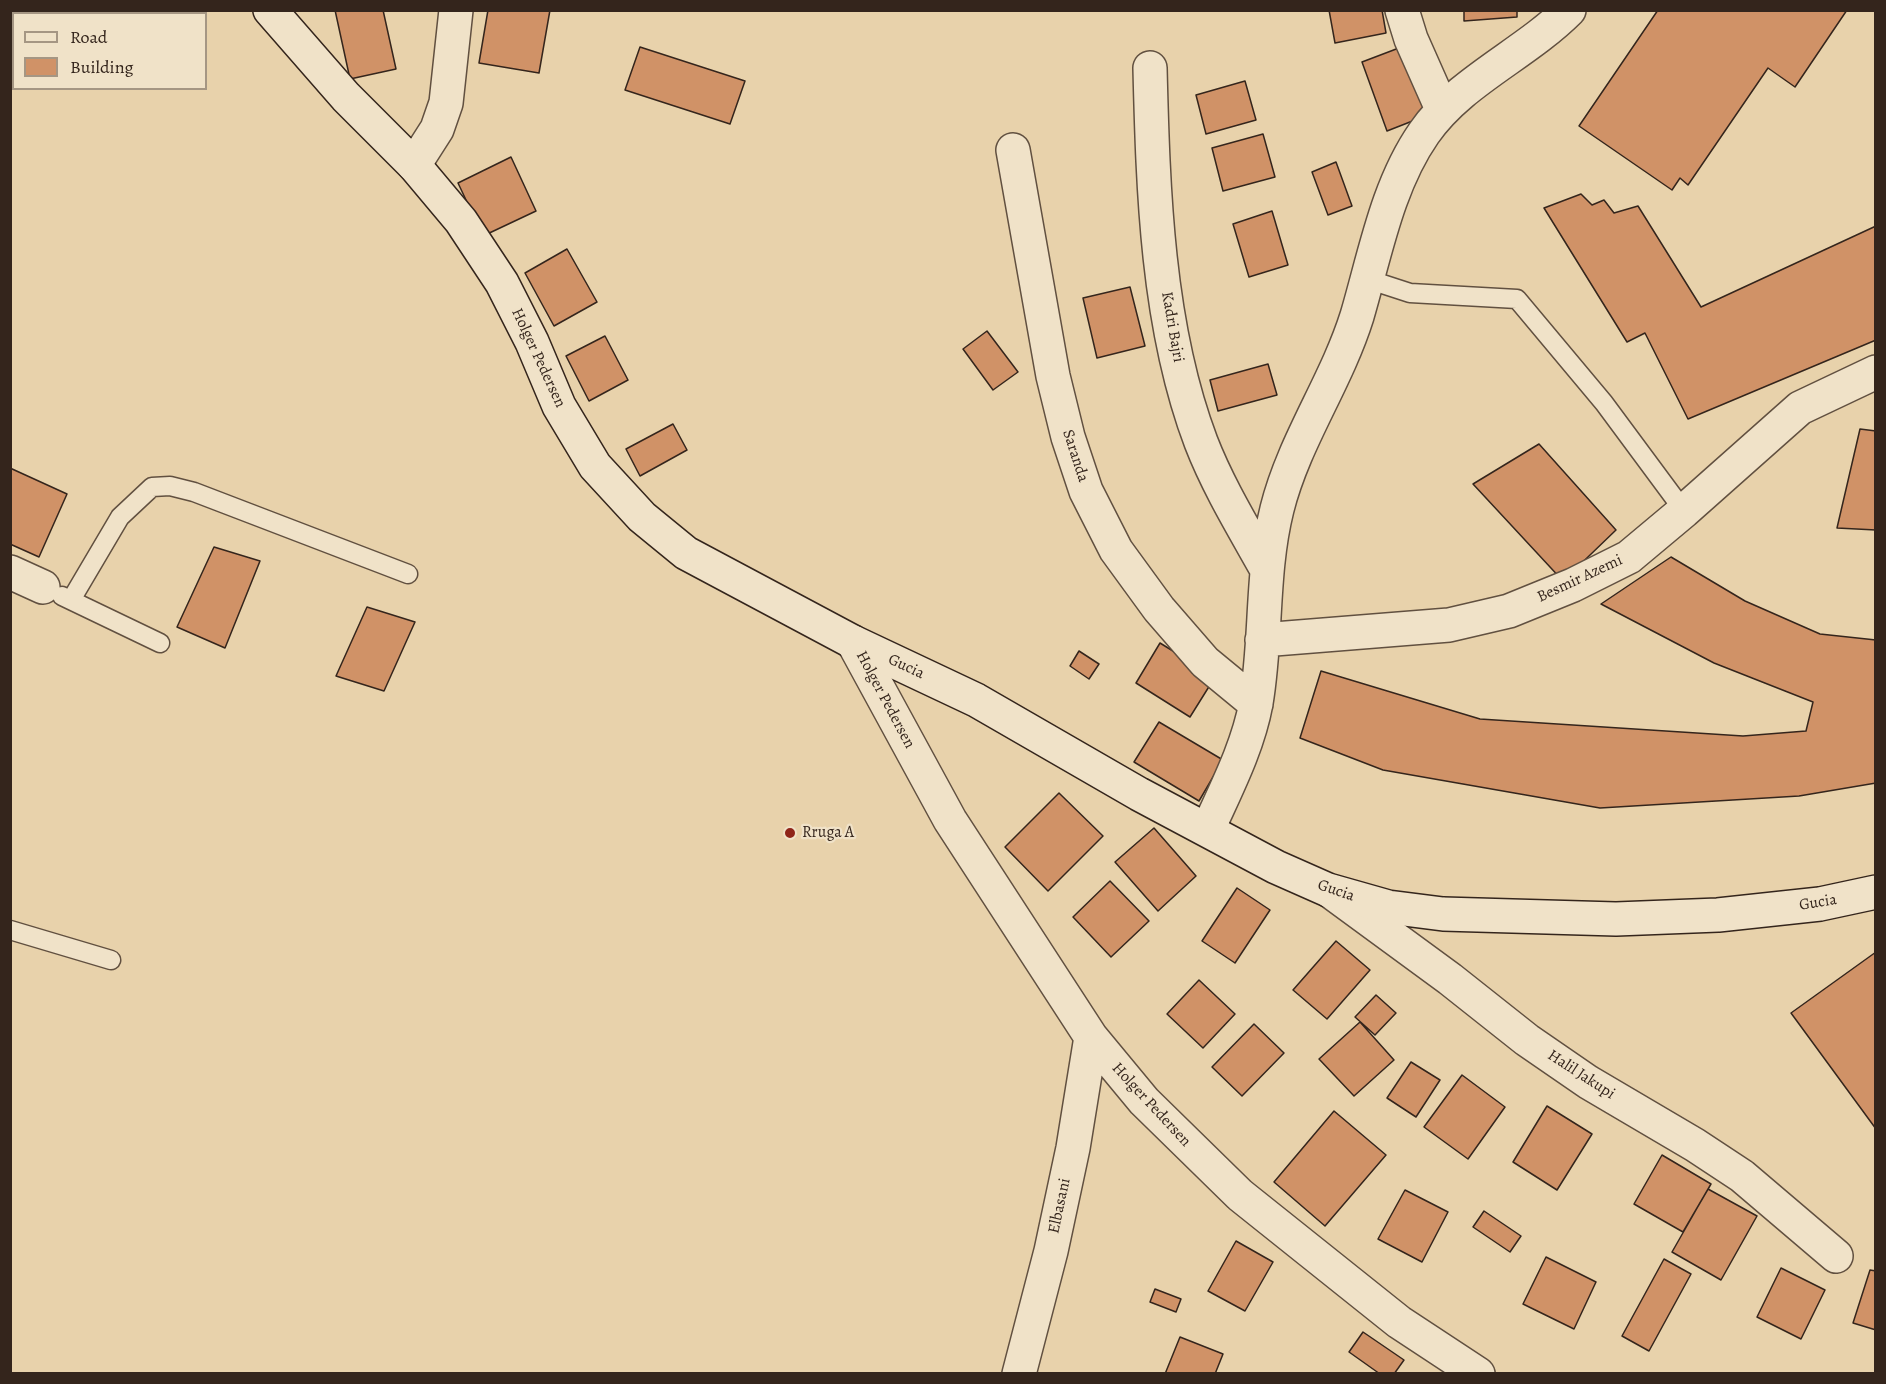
<!DOCTYPE html>
<html>
<head>
<meta charset="utf-8">
<style>
	body { margin:0 }
	#map { position:relative; width:1886px; height:1384px; overflow:hidden; background:#e8d2ab; font-family:Alegreya,serif }
	canvas { display:block }
	.frame { position:absolute; inset:0; border:12px solid #34251c; pointer-events:none }
	.legend { position:absolute; left:12px; top:12px; width:195px; height:78px; box-sizing:border-box; background:#f0e2c8; border:2px solid #a59683; margin:0; padding:8px 10px; list-style:none; font-size:18px; color:#34251c }
	.legend li { display:flex; align-items:center; gap:12px; height:30px }
	.legend b { width:30px; border:2px solid #a59683 }
</style>
</head>
<body>
<div id="map">
<canvas width="1886" height="1384"></canvas>
<div class="frame"></div>
<ul class="legend">
<li><b style="height:8px;background:#f0e2c8"></b>Road</li>
<li><b style="height:16px;background:#d09267"></b>Building</li>
</ul>
</div>
<script>
const c = document.querySelector('canvas').getContext('2d');
c.lineJoin = 'round';
function paint(path, color) {
  c.fillStyle = color;
  c.fill(path, 'evenodd');
}
function stroke(path, color, width, dash) {
  c.strokeStyle = color;
  c.lineWidth = width;
  c.lineCap = dash ? 'butt' : 'round';
  c.setLineDash(dash || []);
  c.stroke(path);
}
function label(font, color, halo, rows, align = 'center') {
  c.font = font + ' Alegreya,serif';
  c.lineWidth = 4.5;
  c.setLineDash([]);
  c.textBaseline = 'middle';
  c.strokeStyle = halo;
  c.fillStyle = color;
  for (const [text, x, y, turn = 0] of rows) {
    c.save();
    c.translate(x, y);
    c.rotate((+turn || 0) * Math.PI / 180);
    c.textAlign = isNaN(turn) ? turn : align;
    if (halo) c.strokeText(text, 0, 0);
    c.fillText(text, 0, 0);
    c.restore();
  }
}
const building = new Path2D(`
	M335,10h48l13,59 -46,10z
	M488,10h62l-11,63 -60,-10z
	M1329,10h53l4,23 -51,10z
	M1464,10h53v7l-53,4z
	M1658,10h189l-52,77 -27,-19 -80,117 -8,-7 -8,12 -93,-64z
	M1412,43l26,68 -51,20 -25,-69z
	M640,47l105,34 -15,43 -105,-34z
	M1245,81l11,39 -50,14 -10,-39z
	M1263,134l12,43 -52,14 -11,-43z
	M511,157l25,54 -53,25 -25,-53z
	M1336,162l16,44 -24,9 -16,-43z
	M1581,194l11,11 12,-5 10,13 24,-7 63,101 175,-81v114l-188,79 -43,-86 -18,9 -83,-134z
	M1272,211l16,54 -39,12 -16,-53z
	M567,249l30,53 -43,24 -29,-53z
	M1130,287l15,59 -48,12 -14,-60z
	M987,331l31,41 -25,18 -30,-41z
	M605,336l23,44 -39,21 -23,-45z
	M1268,364l9,31 -59,16 -8,-31z
	M673,424l14,26 -47,26 -14,-27z
	M1860,429l16,2v99l-39,-2z
	M1539,444l77,86 -53,51 -90,-97z
	M10,468l57,26 -28,63 -29,-13z
	M214,547l46,14 -35,87 -48,-21z
	M1671,557l74,44 75,33 56,6v143l-77,13 -199,12 -217,-38 -83,-32 21,-67 159,48 263,17 63,-5 7,-29 -99,-39 -113,-59z
	M367,607l48,15 -31,69 -48,-15z
	M1160,643l55,34 -25,40 -54,-34z
	M1079,651l20,13 -10,15 -19,-13z
	M1159,722l64,38 -24,41 -65,-39z
	M1059,793l44,43 -55,55 -43,-44z
	M1154,828l42,48 -38,35 -43,-49z
	M1110,881l39,40 -38,36 -38,-40z
	M1237,888l33,22 -35,53 -33,-22z
	M1336,941l34,29 -43,49 -34,-29z
	M1876,952v177l-85,-116z
	M1199,980l36,34 -32,34 -36,-34z
	M1376,995l20,18 -21,22 -20,-18z
	M1360,1022l34,38 -40,36 -35,-37z
	M1254,1024l30,29 -42,43 -30,-29z
	M1411,1062l29,18 -24,37 -29,-19z
	M1462,1075l43,32 -37,52 -44,-32z
	M1547,1106l45,28 -35,56 -44,-28z
	M1334,1111l52,44 -61,71 -51,-44z
	M1662,1155l49,29 -28,48 -49,-28z
	M1708,1189l49,27 -36,64 -49,-28z
	M1405,1190l43,22 -26,50 -44,-23z
	M1484,1211l37,25 -11,16 -37,-25z
	M1236,1241l37,21 -28,49 -37,-20z
	M1546,1257l50,25 -22,47 -51,-25z
	M1664,1259l27,15 -42,77 -27,-15z
	M1781,1268l44,22 -24,49 -44,-22z
	M1870,1270l6,1v59l-23,-7z
	M1155,1289l26,10 -5,13 -26,-10z
	M1363,1332l41,28 -10,14h-14l-31,-22z
	M1180,1337l43,17 -8,20h-50z`);
paint(building, '#d09267');
stroke(building, '#34251c', 1.5);
const lane = new Path2D(`
	M1367,279l43,14 107,6 87,104 80,108
	M62,596l98,47
	M71,600l49,-83 32,-30 18,-1 24,6 214,82
	M10,930l101,30`);
const street = new Path2D(`
	M1402,10l9,29 31,70
	M1150,68c3,122 7,258 51,374 17,44 42,85 65,126
	M1013,150l40,226 15,61 18,54 30,59 43,59 46,53 51,42
	M414,165l23,-36 9,-26 10,-93
	M10,572l33,15
	M1262,640l187,-15 60,-14 64,-26 56,-28 55,-46 116,-103 76,-36
	M853,642l97,178 141,217 53,64 96,94 159,127 79,52
	M1208,829c18,-40 40,-82 48,-126 11,-64 5,-130 21,-194 17,-68 59,-126 80,-193 18,-61 30,-130 67,-183 36,-52 100,-78 145,-123
	M1330,891l120,88 77,61 61,42 107,63 47,31 94,80
	M1019,1374l32,-123 22,-103 18,-111`);
const secondary = new Path2D(`
	M270,10l76,87 68,68 47,56 41,62 30,59 27,64 36,60 47,51 44,36 167,89 123,58 163,94 137,73 52,23 60,17 55,7 173,5 102,-4 102,-11 56,-12`);
stroke(lane, '#615040', 21);
stroke(street, '#615040', 36);
stroke(secondary, '#34251c', 36);
stroke(lane, '#f0e2c8', 18);
stroke(street, '#f0e2c8', 33);
stroke(secondary, '#f0e2c8', 33);
for (const [x, y, r, color] of [
	[790,833,6,"#8f2418"]
]) {
  const dot = new Path2D();
  dot.arc(x, y, r, 0, 2 * Math.PI);
  c.fillStyle = color;
  c.fill(dot);
  stroke(dot, '#f0e2c8', 2);
}
label('16px', '#34251c', '#f0e2c8', [
	["Kadri Bajri",1172,327,80],
	["Holger Pedersen",538,358,65],
	["Saranda",1075,456,72],
	["Besmir Azemi",1580,579,-25],
	["Gucia",906,667,25],
	["Holger Pedersen",885,700,62],
	["Gucia",1336,891,19],
	["Gucia",1818,903,-9],
	["Halil Jakupi",1581,1075,33],
	["Holger Pedersen",1151,1105,47],
	["Elbasani",1060,1206,-78]
]);
label('16px', '#34251c', '#f0e2c8', [
	["Rruga A",802,833]
], 'left');
</script>
</body>
</html>
